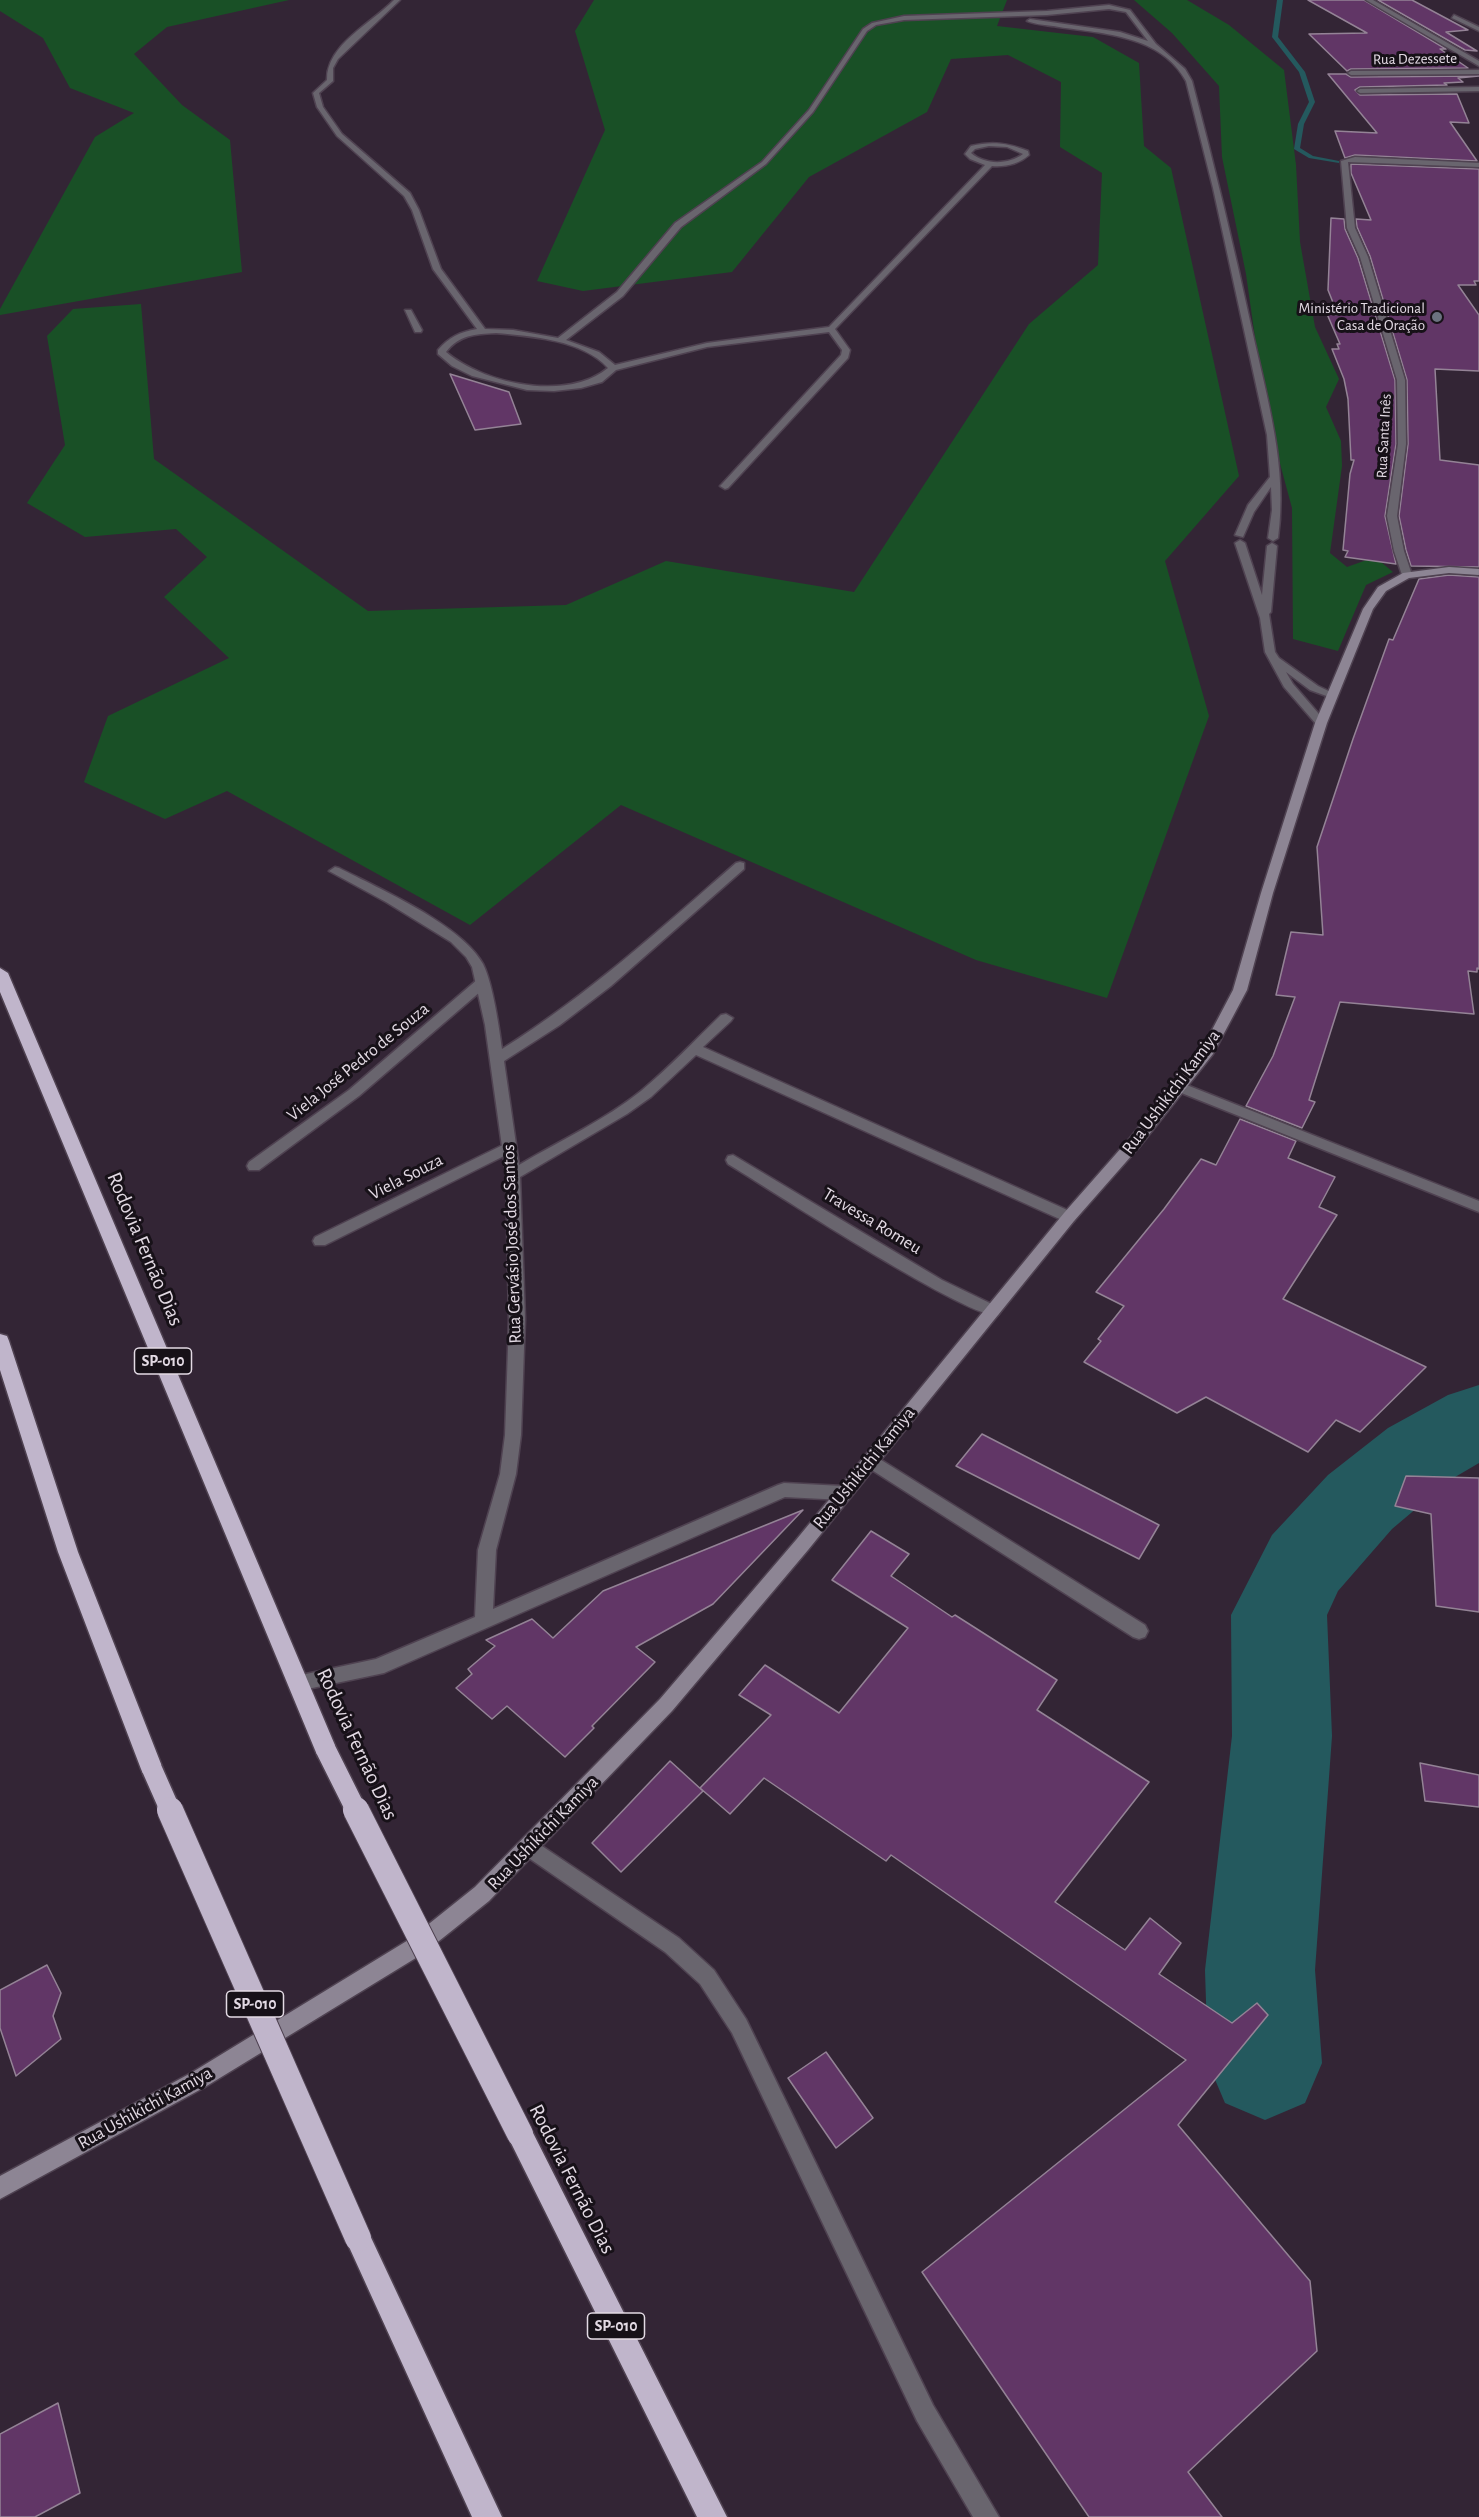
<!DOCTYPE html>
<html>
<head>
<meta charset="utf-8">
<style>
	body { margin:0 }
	canvas { display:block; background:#332535 }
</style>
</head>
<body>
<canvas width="1479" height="2517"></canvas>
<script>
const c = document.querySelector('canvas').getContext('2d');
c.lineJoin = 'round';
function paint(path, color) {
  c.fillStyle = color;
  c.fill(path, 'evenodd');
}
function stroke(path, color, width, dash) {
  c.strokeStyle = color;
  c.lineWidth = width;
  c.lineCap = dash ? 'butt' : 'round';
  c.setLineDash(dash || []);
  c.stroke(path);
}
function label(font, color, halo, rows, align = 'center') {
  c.font = font + ' "Alegreya Sans",sans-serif';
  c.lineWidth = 6;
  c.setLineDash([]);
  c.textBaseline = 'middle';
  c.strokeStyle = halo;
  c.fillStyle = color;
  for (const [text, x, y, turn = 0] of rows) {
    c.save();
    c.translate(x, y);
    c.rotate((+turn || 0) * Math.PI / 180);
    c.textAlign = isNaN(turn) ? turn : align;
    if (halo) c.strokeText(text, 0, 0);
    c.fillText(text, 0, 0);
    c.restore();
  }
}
paint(new Path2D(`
	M0,0h289l-122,27 -33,27 48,51 48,35 12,132 -242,43v-6l95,-172 39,-24 -64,-25 -27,-50 -43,-27z
	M594,0h413l-10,26 96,11 46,26 5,83 27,22 68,308 -74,85 44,155 -102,282 -131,-38 -355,-155 -151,120 -243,-134 -62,28 -81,-37 24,-66 121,-58 -65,-61 43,-40 -31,-28 -91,8 -58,-34 38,-58 -18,-109 26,-27 68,-5 13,155 214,152 198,-6 100,-44 188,31 175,-268 69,-59 4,-92 -42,-26 1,-65 -53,-27 -57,4 -24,53 -118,65 -77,95 -149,19 -46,-10 68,-151 -30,-99z
	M1134,0h53l42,25 55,45 12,95 4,77 15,85 24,52 -13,28 15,34 1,25 -12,87 17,14 28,-10 18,15 -27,13 -28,66 -45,-12 -1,-131 -27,-100 -19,-134 -24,-117 -3,-71 -47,-53z`), '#195026');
paint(new Path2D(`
	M1277,0h6l-5,37 27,35 10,30 -11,22 -4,24 13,8 26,5v2l-30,-5 -15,-9 4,-25 11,-22 -10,-30 -27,-35z`), '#24595e');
paint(new Path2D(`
	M1479,1385v78l-29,17 -58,49 -54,62 -11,24 5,121 -17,234 7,93 -17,40 -40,17 -40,-17 -17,-40 -3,-93 27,-234 -1,-121 41,-80 56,-60 60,-47 60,-33z`), '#24595e');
const building = new Path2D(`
	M1308,0h56l82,49h-6l28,19 -117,1 -4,2 -38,-37 58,-1z
	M1378,0h34l56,30 -22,2 31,19 -12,-1z
	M1328,74h18l5,3 128,-1 -21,2 5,4 -19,1 3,2 -87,2 -5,3 5,5 97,-1 12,29 -19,-1 27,39 -122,-6 -10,3 -10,-27 42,2z
	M1351,164l128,5v112h-5l2,4h-18l21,30v56l-44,-2 5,91 39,5v102l-68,-1 -5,-16 -7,-34 9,-72 -1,-64 -37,-124 -13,-29 -1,-8 15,1 -20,-47z
	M1331,218l13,1 1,10 13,29 37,122 1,64 -11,72 11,48 -51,-7 3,-6 -5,-1 7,-76 4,-14h-3l-3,-61 -4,-20 -12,-30h7l-2,-5h3l-13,-30 11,1 -10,-25z
	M450,374l59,18 12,32 -46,6z
	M1449,575l30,2v392l-2,-1v4l-9,-1 6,43 -134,-12 -31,98 6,2 -13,26 -56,-22 27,-50 22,-59 -19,-2 15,-63 32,3 -6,-88 36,-108 36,-100 4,1 26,-61z
	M1240,1119l56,22 -8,17 47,19 -16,30 18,8 -54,84 143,68 -66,65 -24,-12 -28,32 -102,-55 -29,16 -93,-51 17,-21 -3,-2 26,-33 -28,-14 68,-83 37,-50 15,6z
	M982,1434l177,91 -20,34 -183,-93z
	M1406,1476l73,2v134l-43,-6 -5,-92 -36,-8z
	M803,1510l-90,94 -77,43 19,15 -63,64 2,2 -29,29 -58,-51 -15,13 -36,-31 16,-14 -4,-5 27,-23 -9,-6 46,-21 21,19 50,-47z
	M871,1531l38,23 -18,22 61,41 3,-2 102,65 -20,30 112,72 -94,120 70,48 25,-32 31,25 -22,31 73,49 25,-20 11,12 -90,110 132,156 7,70 -129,121 34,45h-133l-167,-245 264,-212 -295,-205 -5,6 -122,-83 -34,36 -30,-26 71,-73 -32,-20 26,-30 74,48 69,-85 -76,-48z
	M670,1761l33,30 -82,81 -29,-29z
	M1420,1763l59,12v32l-54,-6z
	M47,1965l14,28 -8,23 8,23 -45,37 -16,-48v-38z
	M826,2052l47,66 -37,30 -48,-70z
	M58,2403l22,90 -45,24h-35v-83z`);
paint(building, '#613666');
stroke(building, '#948396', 1.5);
const service = new Path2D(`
	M394,0h6l-62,59 -5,9v13l-14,12 4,14 19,27 68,59 9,17 22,59 44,60 28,1 45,8 59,-46 58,-69 87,-61 47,-52 54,-81 9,-6 32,-7 143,-5 62,-6 21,5 26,34 29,25 7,12c22,83 42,166 60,249 15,68 36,138 26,208l-5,3 -5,-3 4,-28 -1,-23 -17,25 -11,25 -8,-2 13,-30 22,-28 -3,-42 -54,-247 -27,-107c-25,-46 -82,-47 -127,-54 -10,-2 -23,-2 -32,-6l3,-2 90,13 28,9 -22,-29 -17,-3 -62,6 -143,5 -28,5 -9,6 -54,81 -47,52 -85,63 -58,69 -57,44 33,12 16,13 92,-22 122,-16 156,-162 -15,-6 -5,-5 6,-8c21,-5 37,-3 57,5l1,4c-10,9 -23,12 -37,11l-157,163 15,21 -2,8 -120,130 -3,1 -5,-3 2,-2 119,-129 1,-5 -13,-18 -122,15 -91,23 -14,12 -21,6 -27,3 -27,-1 -55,-14 -20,-10 -14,-12v-4c11,-13 22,-18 39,-21l-44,-60 -21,-59 -8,-14 -67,-60 -20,-29 -4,-14 14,-13c-1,-35 45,-57 67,-80zM989,146l18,1 16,7c-15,11 -38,11 -52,-1l4,-4zM496,333c35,3 87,7 112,35 -41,34 -124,16 -162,-16 13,-17 29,-18 50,-19z
	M1454,15l25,12v4l-27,-13z
	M1479,70v4l-128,1 -3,-2 3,-2z
	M1479,87v4l-119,2 -3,-2 3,-2z
	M1355,157l124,6v4l-131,-5 7,66 13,29 37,123 1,64 -9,72 7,35 8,24 -5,3 -5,-3 -8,-24 -7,-35 11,-72 -1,-64 -37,-123 -13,-29 -6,-67z
	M405,310h6l11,20 -1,2h-6z
	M1240,540l5,3 17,52 5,-49 5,-3 5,3 -6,66 -2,2 6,38 4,6 39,28 19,9 -5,3 -22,-8 -24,-18 7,12 32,37v4h-8l-33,-38 -19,-35 -5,-34 -25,-75z
	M483,978l6,4 -1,3 -129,111 -100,74h-10l-2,-4 2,-4 100,-72 129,-111z
	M1179,1082l300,119v11l-305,-122 -2,-3 2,-3z
	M509,1142l7,5 -2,4 -189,94h-10l-2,-4 2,-4z
	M733,1155l209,125 56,27 3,4 -3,4c-24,8 -235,-130 -270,-151l-2,-4 2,-4z
	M870,1453l275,172 3,6 -3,6 -6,2 -6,-2 -269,-172 -2,-5 2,-5z
	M530,1838l149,100 35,32 32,49 187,386 66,112h-26l-56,-96 -185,-388 -32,-49 -35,-32 -142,-98 -3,-7 3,-7z`);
const minor = new Path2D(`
	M1366,0h7l106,61v5z
	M740,862l4,1v6l-133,117 -51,39 -56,36 15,104c40,-24 86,-45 122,-74 29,-24 54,-51 80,-76l5,-1 7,4 -2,3 -28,26 371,166 2,4 -2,4h-10l-368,-166 -45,42 -24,17 -107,63 5,142 -4,116 -5,39 -20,76 -3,59 285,-124 6,-2 59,3 6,2 2,5 -2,5 -6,2 -58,-3 -401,176 -86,18 -6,-2 -3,-6 3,-6 84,-18 99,-42 3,-67 22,-76 5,-39 4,-116 -3,-144 -21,-150 -13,-58 -6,-10 -15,-15 -65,-40 -57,-31 6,-4 4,1c41,21 123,57 144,96 10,20 16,63 19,85 85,-53 158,-120 234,-186z`);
const secondary = new Path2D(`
	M1449,567l30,2v6l-30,-2 -40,5 -23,13 -13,18 -46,114 -54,170 -26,97 -34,64 -73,92 -66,75 -266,329 -136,161 -183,190 -65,52 -219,134 -205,112v-23l191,-103 219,-134 65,-52 185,-188 136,-159 268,-327 66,-75 72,-89 31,-59 28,-97 54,-170 48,-114 15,-22 25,-14z`);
const motorway = new Path2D(`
	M0,968l8,5 329,777 -3,7 -8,3 -8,-3 -3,-7 -315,-758z
	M0,1334l7,2 2,5 69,211 85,217 -3,7 -8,3 -8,-3 -3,-7 -83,-217 -58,-182z
	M520,2121l9,4 198,392h-30l-186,-374 -4,-9 4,-9z
	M358,2225l9,4 135,288h-30l-127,-279 4,-9z`);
stroke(service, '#4f4251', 3);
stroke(minor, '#4f4251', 3);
stroke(secondary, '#4f4251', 3);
stroke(motorway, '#4f4251', 3);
paint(service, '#69656e');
paint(minor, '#69656e');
paint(secondary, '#8d8594');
paint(motorway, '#c0b5cb');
const motorwayBridgeFar1 = new Path2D(`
	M326,1750l31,62
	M152,1769l19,43`);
const motorwayBridge = new Path2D(`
	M170,1810l188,428
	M356,1810l164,324`);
stroke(motorwayBridgeFar1, '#4f4251', 23, []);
stroke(motorwayBridge, '#4f4251', 28, []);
stroke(motorwayBridgeFar1, '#c0b5cb', 20);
stroke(motorwayBridge, '#c0b5cb', 26);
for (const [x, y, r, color] of [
	[1437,317,6,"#6b7280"]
]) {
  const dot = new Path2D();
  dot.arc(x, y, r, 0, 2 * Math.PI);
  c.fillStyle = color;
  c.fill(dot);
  stroke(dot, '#171118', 2);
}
label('15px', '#e3dae4', '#171118', [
	["Rua Dezessete",1415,59,-1],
	["Rua Santa Inês",1384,436,-87]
]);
label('15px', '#e3dae4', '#171118', [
	["Ministério Tradicional",1425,308],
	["Casa de Oração",1425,325]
], 'right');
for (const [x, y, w] of [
	[163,1361,57],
	[255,2004,57],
	[616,2326,57]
]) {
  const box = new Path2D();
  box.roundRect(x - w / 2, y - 13, w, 26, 4.5);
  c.fillStyle = '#171118';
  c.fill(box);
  stroke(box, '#e3dae4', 1.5);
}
label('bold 16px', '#e3dae4', null, [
	["SP-010",163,1361],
	["SP-010",255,2004],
	["SP-010",616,2326]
]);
label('18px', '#e3dae4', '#171118', [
	["Viela José Pedro de Souza",358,1062,-39],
	["Rua Ushikichi Kamiya",1171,1092,-53],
	["Viela Souza",406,1177,-27],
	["Travessa Romeu",872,1221,31],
	["Rua Gervásio José dos Santos",512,1244,-92],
	["Rua Ushikichi Kamiya",864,1468,-51],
	["Rua Ushikichi Kamiya",543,1833,-46],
	["Rua Ushikichi Kamiya",145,2108,-29]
]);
label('21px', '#e3dae4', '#171118', [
	["Rodovia Fernão Dias",145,1249,67],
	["Rodovia Fernão Dias",357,1744,65],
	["Rodovia Fernão Dias",572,2179,63]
]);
</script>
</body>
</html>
